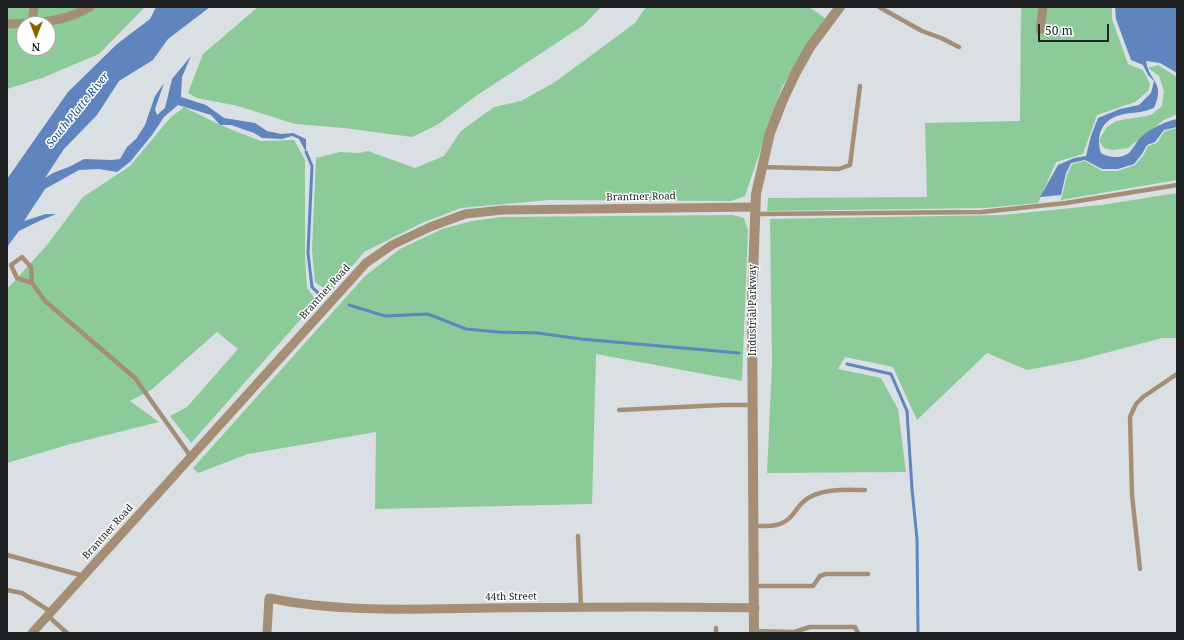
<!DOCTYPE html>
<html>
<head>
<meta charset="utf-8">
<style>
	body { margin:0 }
	#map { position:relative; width:1184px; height:640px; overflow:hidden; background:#dadfe3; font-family:"Noto Serif",serif }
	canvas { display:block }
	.frame { position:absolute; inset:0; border:8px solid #202223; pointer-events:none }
	.north { position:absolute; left:16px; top:16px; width:40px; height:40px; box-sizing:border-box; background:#fff; border:1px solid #a6a7a7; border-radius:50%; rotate:180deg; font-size:11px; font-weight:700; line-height:16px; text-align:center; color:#202223 }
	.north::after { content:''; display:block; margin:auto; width:14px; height:18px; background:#896200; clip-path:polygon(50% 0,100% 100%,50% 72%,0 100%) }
	.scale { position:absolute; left:1038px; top:24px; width:71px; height:18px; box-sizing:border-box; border:2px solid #202223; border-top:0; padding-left:5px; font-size:12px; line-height:14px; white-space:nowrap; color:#202223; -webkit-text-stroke:3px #fff; paint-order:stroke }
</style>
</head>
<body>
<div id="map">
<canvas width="1184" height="640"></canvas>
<div class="frame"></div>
<div class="north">N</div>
<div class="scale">50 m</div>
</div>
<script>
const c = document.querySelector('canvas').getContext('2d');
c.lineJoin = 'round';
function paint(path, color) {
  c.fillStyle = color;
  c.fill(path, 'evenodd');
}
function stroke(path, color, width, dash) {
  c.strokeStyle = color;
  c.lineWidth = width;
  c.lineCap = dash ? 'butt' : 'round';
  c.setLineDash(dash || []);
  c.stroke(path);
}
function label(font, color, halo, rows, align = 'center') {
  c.font = font + ' "Noto Serif",serif';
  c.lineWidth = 3;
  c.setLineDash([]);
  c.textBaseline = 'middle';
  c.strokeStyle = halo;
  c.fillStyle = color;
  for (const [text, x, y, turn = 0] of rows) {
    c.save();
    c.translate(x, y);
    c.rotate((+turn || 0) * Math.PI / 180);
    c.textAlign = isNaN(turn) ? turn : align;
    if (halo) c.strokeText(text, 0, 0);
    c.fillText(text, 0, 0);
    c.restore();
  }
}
paint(new Path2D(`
	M7,7h138l-46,47 -57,24 -35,11zM24,24h24v24h-24z
	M258,7h343l-17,18 -108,71 -39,29 -25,12 -68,-9 -49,-4 -57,-18 -41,-8 -9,-5 15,-39z
	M646,7h163l16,11 -43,69 -37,109 -14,5 -182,-1 -88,8 -39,15 -58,29 -34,41 -15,-11 -3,-32 4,-92 24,-6 19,1 9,-2 47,17 29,-12 17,-25 33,-24 27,-6 34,-19 80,-59z
	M1021,7h91v12l16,45 15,6 7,14 -2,7 -13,11 -38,13 -14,39 -27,8 -18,41 -53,5 -218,3 1,-13 159,-1 -2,-74 95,-2z
	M1158,65l19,12v37l-13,6 -36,28 -15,2 -9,-2 -5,-7 7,-13 10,-7 35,-6 11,-9 2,-15 -5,-15 -11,-8z
	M184,107l36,18 41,16 33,-1 11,20v98l2,30 10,13 -126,142 -21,-27 17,-9 51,-58 -21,-17 -66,58 -21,11 29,21 -92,23 -60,18v-174l40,-44 36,-48 47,-31 40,-48z
	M1177,128v52l-116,20 6,-25 5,-11 13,-3 17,10h16l17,-6 8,-9 5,-10 9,-3 8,-12z
	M1177,193v145h-15l-83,22 -52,10 -40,-17 -70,67 -24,-53 -48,-10 -7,12 43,9 17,31 8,63 -139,1 5,-110 -2,-144 233,-4 98,-10z
	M733,215l11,3 4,13 -6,150 -146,-27 -4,150 -217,5 1,-77 -128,22 -50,19 -5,-5 172,-192 35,-27 42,-20 30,-8 29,-4z`), '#8ccb99');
paint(new Path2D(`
	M156,7h54l-42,32 -15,21 -34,21 -22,34 -33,34 -19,29 8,-5 18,-7 13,-7 27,1 9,-1 7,-12 9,-8 9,-14 10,-29 9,-13 -9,26 2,6 8,-7 7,-29 19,-23 -9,21 -1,20 25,8 18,13 31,5 12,8 14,3 12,-1 13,6v13l-7,-13 -7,-3 -10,3 -20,-1 -8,-5 -23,-8h-11l-9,-10 -33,-10 -14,12 -12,18 -22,27 -13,10 -18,-3 -20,1 -34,19 -21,32 22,-7h10l-19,8 -18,9 -12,16v-68l61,-87 49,-48 33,-25z
	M1115,7h62v66l-17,-10 -14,-2c3,21 20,21 8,47 -12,5 -18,4 -30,6 -21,4 -29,20 -23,39 8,5 22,6 29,-1 4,-5 7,-11 11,-15 9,-8 25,-16 36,-18v8l-13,3 -9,12 -8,3 -5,9 -8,10 -16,5h-16l-17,-9 -14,3 -5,10 -5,22 -21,2 18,-32 16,-7 12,-2 5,-20 7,-18 22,-9 19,-4 12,-12 3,-12 -6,-6 -5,-10 -12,-5 -15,-41z`), '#6085be');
stroke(new Path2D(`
	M306,152l6,14 -4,87 4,34 10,10
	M349,305l36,11 43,-2 38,15 32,3 40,1 43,6 158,14
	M847,364l44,10 16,37 5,78 5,50 1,94`), '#6085be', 3);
stroke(new Path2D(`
	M879,7l43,24 19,7 18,9
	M761,167l78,2 11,-4 10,-79
	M755,214l227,-2 84,-9 111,-18
	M32,283l-15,-5 -6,-13 11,-8 9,10 1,16 13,18 90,77 56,79
	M619,410l104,-5h30
	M753,526c17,0 30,2 41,-13 4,-6 10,-13 16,-16 17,-9 37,-7 55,-7
	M578,536l3,71
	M7,555l77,21
	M1140,569l-8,-74 -2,-78 6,-13 7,-7 34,-23
	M754,586h59l7,-10 6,-2h42
	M7,590l15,3 29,19
	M48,616l19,17
	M716,628v5
	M754,631l40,1 16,-5h45l3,6`), '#a48f76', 4.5);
stroke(new Path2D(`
	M32,23l2,-16
	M7,24c21,-1 45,-1 66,-9 6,-2 11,-5 17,-8
	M1040,30l3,-23
	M32,633l334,-370 26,-18 38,-18 35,-13 37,-4 253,-3
	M267,633l2,-35c70,15 148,11 220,10 88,-1 177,-2 266,0`), '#a48f76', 9);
stroke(new Path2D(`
	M754,633l-2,-332 4,-107 14,-61 12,-31 13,-28 15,-27 30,-40`), '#a48f76', 10);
label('10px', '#202223', '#fff', [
	["Brantner Road",641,197,-1],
	["Brantner Road",325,292,-48],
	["Industrial Parkway",753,310,-90],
	["Brantner Road",108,532,-48],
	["44th Street",511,597,-1]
]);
label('italic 11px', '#1a478d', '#fff', [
	["South Platte River",78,110,-51]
]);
</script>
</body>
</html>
